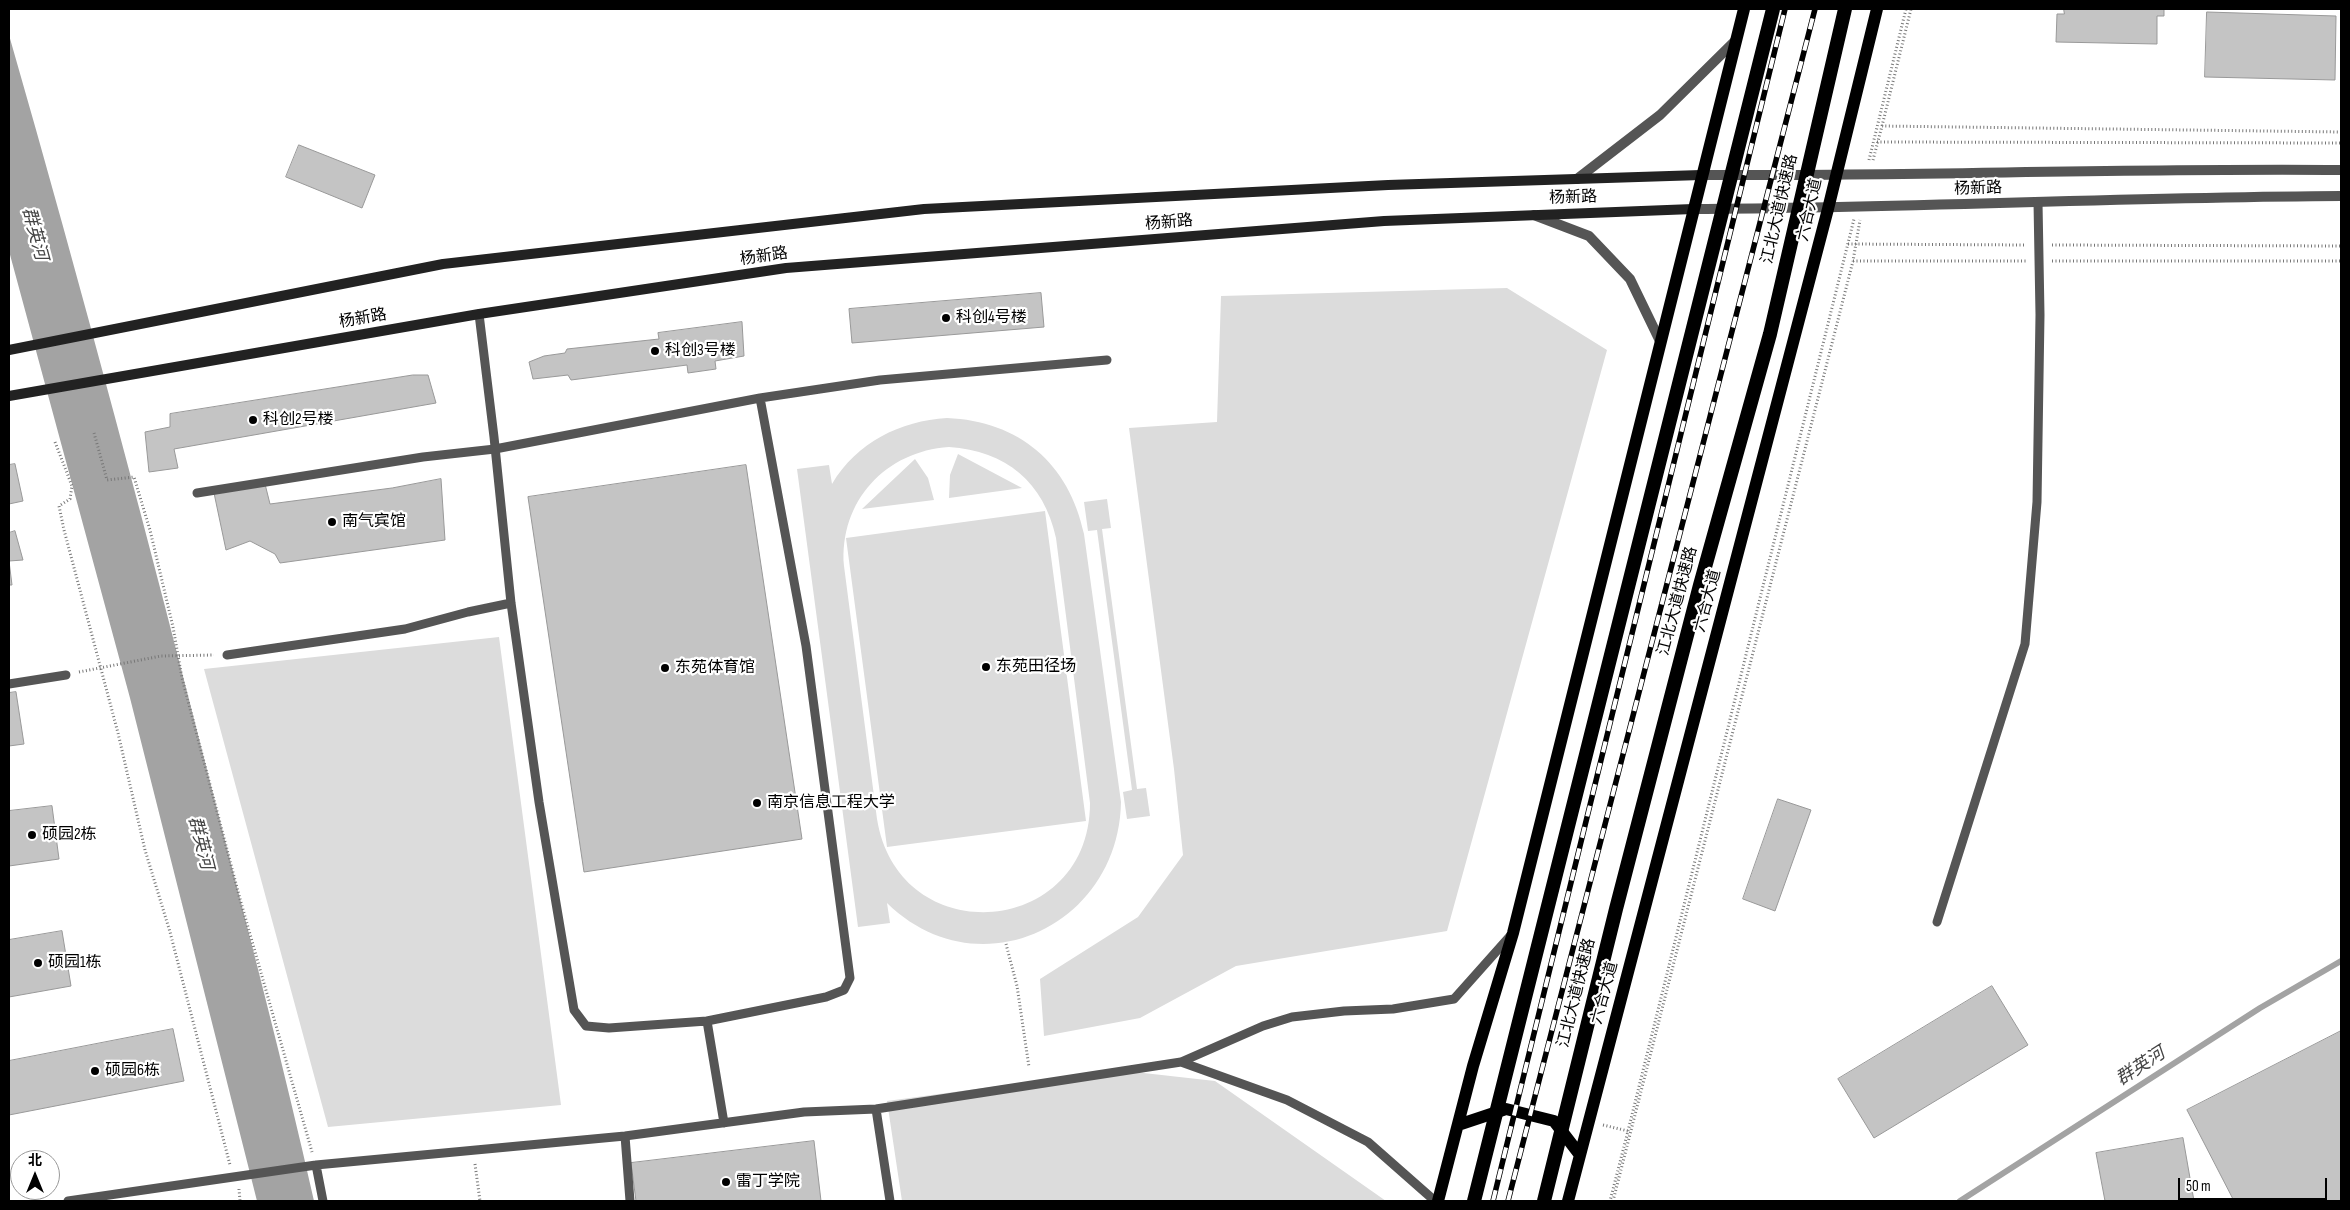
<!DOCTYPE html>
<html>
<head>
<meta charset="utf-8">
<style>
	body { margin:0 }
	#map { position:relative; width:2350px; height:1210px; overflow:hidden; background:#fff; font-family:"Sofia Sans Condensed","Noto Sans SC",sans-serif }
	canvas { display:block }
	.frame { position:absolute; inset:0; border:10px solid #000; pointer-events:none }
	.north { position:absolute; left:10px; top:1150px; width:50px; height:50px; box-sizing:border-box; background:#fff; border:1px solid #999; border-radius:50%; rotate:0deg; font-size:14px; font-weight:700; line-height:20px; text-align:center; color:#000 }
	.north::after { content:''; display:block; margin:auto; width:18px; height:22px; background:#000; clip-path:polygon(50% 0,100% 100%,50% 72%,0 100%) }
	.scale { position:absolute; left:2178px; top:1178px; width:149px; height:22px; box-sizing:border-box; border:2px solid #000; border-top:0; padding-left:6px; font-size:15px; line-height:18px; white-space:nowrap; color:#000; -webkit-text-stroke:4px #fff; paint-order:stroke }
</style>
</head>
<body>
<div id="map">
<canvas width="2350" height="1210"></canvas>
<div class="frame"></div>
<div class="north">北</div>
<div class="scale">50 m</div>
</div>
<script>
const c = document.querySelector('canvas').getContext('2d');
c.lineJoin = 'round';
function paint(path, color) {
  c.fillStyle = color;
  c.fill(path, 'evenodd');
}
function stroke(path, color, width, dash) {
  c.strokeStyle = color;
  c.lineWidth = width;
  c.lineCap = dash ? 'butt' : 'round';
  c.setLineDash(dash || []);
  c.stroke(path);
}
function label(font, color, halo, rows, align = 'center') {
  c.font = font + ' "Sofia Sans Condensed","Noto Sans SC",sans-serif';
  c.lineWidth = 4.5;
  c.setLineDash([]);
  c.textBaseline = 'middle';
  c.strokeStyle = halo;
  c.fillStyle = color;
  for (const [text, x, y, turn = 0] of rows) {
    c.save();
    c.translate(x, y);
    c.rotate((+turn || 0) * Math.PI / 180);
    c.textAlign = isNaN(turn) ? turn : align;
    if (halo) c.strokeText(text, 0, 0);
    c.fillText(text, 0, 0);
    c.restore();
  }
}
paint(new Path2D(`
	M1507,288l100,62 -160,581 -211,35 -96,52 -96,18 -4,-57 98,-62 45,-62 -9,-86 -45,-341 88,-6 4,-126z
	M947,418c72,3 122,45 137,116l37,268c-2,124 -143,190 -234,101l3,20 -32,4 -61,-458 32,-4 3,19c25,-42 68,-63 115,-66zM949,447c57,4 95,35 107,91l34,265c0,135 -191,150 -213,16l-33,-253c-5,-65 42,-115 105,-119z
	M958,454l64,34 -73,10 1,-23z
	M915,459l13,19 6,22 -72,9z
	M1107,499l4,29 -9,1 35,260 9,-1 4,28 -23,3 -4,-27 9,-2 -35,-260 -9,1 -4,-29z
	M1045,511l41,310 -199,26 -41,-309z
	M499,637l62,468 -233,22 -124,-458z
	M1117,1070l98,11 171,120h-484l-15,-100z`), '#dcdcdc');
paint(new Path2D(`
	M9,35c73,254 141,510 206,766 34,133 69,266 99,400h-57l-127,-503 -121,-447z`), '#a3a3a3');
stroke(new Path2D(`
	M1960,1201l300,-193 81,-47`), '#a3a3a3', 6);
const building = new Path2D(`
	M2064,9h100v7h-7v28l-101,-2 1,-28h7z
	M2207,12l129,4 -1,64 -130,-3z
	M299,145l76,30 -13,33 -76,-31z
	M1041,293l3,34 -192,16 -3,-34z
	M742,322l2,34 -29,5 1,8 -28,4 -1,-8 -116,15 -3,-5 -35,4 -4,-17 15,-6 21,-3 2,-4 92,-10 -1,-6z
	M413,375h15l8,28 -262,46 4,19 -29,4 -4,-40 25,-5v-13z
	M15,464l8,37 -14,3v-39z
	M746,465l56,374 -218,33 -56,-375z
	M441,479l4,61 -165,23 -5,-9 -25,-13 -24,9 -12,-57 51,-9 5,20 122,-16z
	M15,531l8,29 -14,1 3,24h-3v-52z
	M16,692l8,52 -15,2v-53z
	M1778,799l33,11 -36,101 -32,-12z
	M52,806l7,53 -50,7v-55z
	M62,931l9,55 -62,11v-57z
	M1992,986l36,59 -154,93 -36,-59z
	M173,1029l11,52 -175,34v-54z
	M2341,1031v170h-107l-47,-91z
	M2183,1138l11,63h-89l-9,-48z
	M814,1141l7,60h-185l-5,-38z`);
paint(building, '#c4c4c4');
stroke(building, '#999', 1);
stroke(new Path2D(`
	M1882,126l29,-117
	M1877,142l464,1
	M1869,160l37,-151
	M1873,160l9,-34 459,6
	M1848,244l178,1
	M2052,245l289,1
	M1853,261h173
	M2052,261h289
	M94,433l13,47 27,-3 16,53 23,97 9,51 58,221 72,253
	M55,442l17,44 -2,13 -11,7 5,24 54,203 27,117 25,82 60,233
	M79,672l82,-16 53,-1
	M1006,944l11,42 12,81
	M1603,1125l25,6 -18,70
	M1628,1131l226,-912
	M475,1164l5,37
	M239,1189l1,12
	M1613,1201l240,-940 7,-41`), '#777', 3, [1, 2.5]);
stroke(new Path2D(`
	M479,314l15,123 17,166 28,199 35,208 12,16 23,2 98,-7
	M197,493l226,-36 72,-8 265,-51 120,-18 227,-20
	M227,655l178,-26 63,-17 43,-9
	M9,684l57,-9
	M1937,922l88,-278 12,-142 3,-187 -2,-113
	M1181,1062l106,38 81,42 67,59
	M876,1109l14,92
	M724,1123l-17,-102 119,-24 18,-7 6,-12 -44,-332 -46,-248
	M625,1136l5,65
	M316,1165l7,36
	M68,1201l248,-36 309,-29 179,-24 72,-3 305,-47 82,-36 29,-9 52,-6 49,-2 61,-10 57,-64`), '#555', 9);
stroke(new Path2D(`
	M1701,175c214,1 427,-7 640,-5
	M1577,179l83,-64 77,-76
	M1693,209c216,-1 432,-12 648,-13
	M1534,215l55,21 41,43 30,62`), '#555', 10);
stroke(new Path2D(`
	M9,350l434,-86 481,-55 464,-24 313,-10
	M9,396l470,-82 307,-46 598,-47 309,-12`), '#222', 10);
stroke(new Path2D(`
	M1458,1125l48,-16 48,12 26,34
	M1438,1201l35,-135 40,-133 231,-924
	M1568,1201l260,-992 49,-200`), '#000', 12);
stroke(new Path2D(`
	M1474,1201l299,-1192
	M1544,1201l72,-292 84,-324 70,-251 75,-325`), '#000', 14);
const rail = new Path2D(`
	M1493,1201l292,-1192
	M1508,1201l307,-1192`);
stroke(rail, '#000', 5.5);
stroke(rail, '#fff', 4, [11]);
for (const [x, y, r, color] of [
	[946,318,5,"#000"],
	[655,351,5,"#000"],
	[253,420,5,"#000"],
	[332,522,5,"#000"],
	[986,667,5,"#000"],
	[665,668,5,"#000"],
	[757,803,5,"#000"],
	[32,835,5,"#000"],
	[38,963,5,"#000"],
	[95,1071,5,"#000"],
	[726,1182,5,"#000"]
]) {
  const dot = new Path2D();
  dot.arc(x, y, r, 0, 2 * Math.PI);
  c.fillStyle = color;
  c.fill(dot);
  stroke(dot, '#fff', 2);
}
label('16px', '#000', '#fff', [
	["杨新路",1978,189,-2],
	["杨新路",1573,198,-2],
	["江北大道快速路",1780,209,-77],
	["六合大道",1810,210,-77],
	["杨新路",1169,223,-5],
	["杨新路",764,257,-8],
	["杨新路",363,319,-10],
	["江北大道快速路",1678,601,-75],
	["六合大道",1708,601,-75],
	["江北大道快速路",1577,993,-76],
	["六合大道",1605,993,-75]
]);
label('16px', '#000', '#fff', [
	["科创4号楼",956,318],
	["科创3号楼",665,351],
	["科创2号楼",263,420],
	["南气宾馆",342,522],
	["东苑田径场",996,667],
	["东苑体育馆",675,668],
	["南京信息工程大学",767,803],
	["硕园2栋",42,835],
	["硕园1栋",48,963],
	["硕园6栋",105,1071],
	["雷丁学院",736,1182]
], 'left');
label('italic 18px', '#444', '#fff', [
	["群英河",34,234,75],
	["群英河",200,843,76],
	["群英河",2141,1067,-33]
]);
</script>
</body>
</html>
